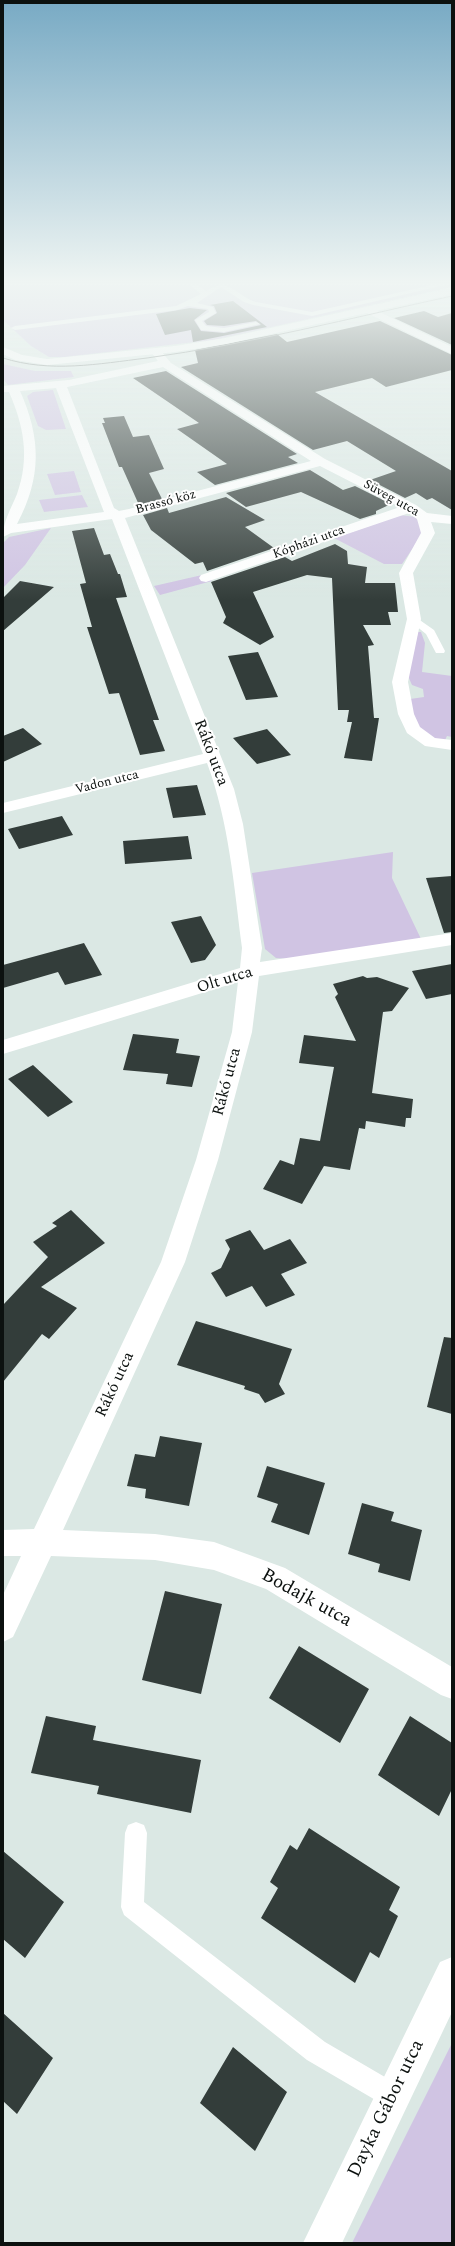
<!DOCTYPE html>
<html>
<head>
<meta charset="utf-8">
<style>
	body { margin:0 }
	#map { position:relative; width:455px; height:2246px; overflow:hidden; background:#dbe8e4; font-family:Spectral,serif }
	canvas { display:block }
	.frame { position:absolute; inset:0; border:4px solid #0c110f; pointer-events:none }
</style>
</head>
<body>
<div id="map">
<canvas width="455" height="2246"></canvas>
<div class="frame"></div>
</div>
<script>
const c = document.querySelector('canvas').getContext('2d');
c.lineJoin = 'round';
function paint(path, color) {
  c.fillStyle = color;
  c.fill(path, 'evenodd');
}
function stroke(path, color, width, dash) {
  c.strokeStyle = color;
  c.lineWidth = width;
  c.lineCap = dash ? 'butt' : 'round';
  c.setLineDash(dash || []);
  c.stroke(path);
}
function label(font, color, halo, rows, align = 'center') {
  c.font = font + ' Spectral,serif';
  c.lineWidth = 4;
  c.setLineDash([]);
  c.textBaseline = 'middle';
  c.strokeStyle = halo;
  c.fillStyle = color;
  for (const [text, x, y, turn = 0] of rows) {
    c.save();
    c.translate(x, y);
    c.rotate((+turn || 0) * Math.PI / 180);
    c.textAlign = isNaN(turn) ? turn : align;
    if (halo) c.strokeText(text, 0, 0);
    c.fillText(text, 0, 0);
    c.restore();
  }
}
paint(new Path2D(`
	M3,285h449v2l-239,53 -149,17h-15l-18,-11 -28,-26z
	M3,364l32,7h36l3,6 -66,8 -5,-6z
	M53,390l13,39 -20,1 -8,-4 -11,-30 6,-4z
	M74,471l7,21 -26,3 -8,-21z
	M82,495l6,12 -44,5 -5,-12z
	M400,515l16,2 6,8v10l-20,29h-18l-50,-26z
	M51,528l-26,37 -22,23v-45l6,-6z
	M202,575l10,6 -52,14 -6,-9z
	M418,632h3l4,11 -3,29 30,4v61l-5,-1 -3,6h-9l-18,-13 -7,-30 14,-2 -1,-8 -11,-4 -4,-9z
	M393,852l-1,26 29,61 -131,20 -14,-1 -11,-9 -13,-76z
	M452,2043v200h-100z`), '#d0c4e3');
paint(new Path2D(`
	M233,301l34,26 -74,15 -2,-12 -26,5 -9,-21 34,-6 17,2 -13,10 7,11 23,2 37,-8 -5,-4 -32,5 -17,-1 -3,-4 13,-8 -3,-7 -4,-1z
	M424,311l14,6 14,-4v32l-58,-27z
	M380,321l72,34v15l-66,17 -14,-9 -57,14 137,79v39l-20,-12 -5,2 -11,-7 -11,5 -35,-18 26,-9 -49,-30 -34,9 -132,-83 17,-4 -3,-13 82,-16 10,8z
	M166,371l131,83 -9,3 10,6 -83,22 -18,-13 30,-8 -50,-35 22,-6 -66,-45z
	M124,416l9,21 16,-2 15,34 -15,4 13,26 -23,6 -17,-38h-3l-17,-44h3l-2,-5z
	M310,470l33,20 12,-4 36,18 -15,7v3l-16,5 -59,-27 -55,15 -20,-14z
	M226,497l39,23 -20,7 29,21 -67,23 -4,-9 -8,2 -44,-34 -8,-15 24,-7 2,5z
	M94,528l10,27 6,-1 8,20h2l7,23 -11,1 43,122h-6l12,31 -25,4 -21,-62 -10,1 -22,-67h5l-12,-43 6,-1 -14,-52z
	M335,544l12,7 1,13 19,3 -2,16h30l3,29h-10l3,13h-28l11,20 -6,1 6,72h5l-7,43 -28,-3 8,-36h-5l2,-12h-11l-6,-132 -25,-3 -54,17 21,45 -14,8 -37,-22 3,-6 -15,-35 74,-25 7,4z
	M20,581l34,6 -51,44v-33z
	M258,652l20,45 -32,3 -18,-44z
	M23,728l19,16 -39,18v-26z
	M267,729l24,26 -34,9 -24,-26z
	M197,785l9,30 -33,3 -7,-30z
	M62,816l11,19 -54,14 -11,-20z
	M188,836l4,23 -67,5 -2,-23z
	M452,876v56l-8,1 -18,-55z
	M201,916l15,29 -11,15 -14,3 -20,-41z
	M84,943l18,32 -37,10 -7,-13 -55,16v-23z
	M452,964v30l-26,5 -14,-28z
	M363,976l4,2 10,-1 32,11 -17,23 -9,1 -11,81 41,6 -2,19h-5l-1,9 -39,-6 -1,8 -6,-1 -9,42 -26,-4 -22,38 -39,-15 17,-29 14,5 6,-27 20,3 14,-74 -35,-4 5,-28 52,6 -21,-44 3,-3 -5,-10z
	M133,1034l46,5 -3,14 24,3 -8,31 -26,-3 2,-10 -45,-4z
	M33,1065l40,37 -25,15 -40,-38z
	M71,1210l34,33 -64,44 36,21 -28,31 -7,-5 -39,48v-77l45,-48 -15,-15 24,-16 -5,-3z
	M250,1230l14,20 26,-11 17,24 -26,11 14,21 -29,12 -14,-21 -26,11 -15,-24 10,-5 9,-19 -5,-9z
	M196,1321l96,28 -13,35 6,10 -20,9 -6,-9 -15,-5 1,-3 -68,-21z
	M444,1337l8,1v76l-25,-7z
	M160,1436l42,7 -13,63 -44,-8 1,-9 -19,-3 8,-32 20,3z
	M267,1466l58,17 -16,52 -38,-13 7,-18 -21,-7z
	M362,1503l32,9 -3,9 31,9 -12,51 -32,-9 2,-8 -32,-10z
	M165,1591l57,13 -21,90 -59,-14z
	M299,1646l70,43 -29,54 -71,-45z
	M46,1716l50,10 -3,14 108,20 -10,53 -94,-19 2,-8 -68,-13z
	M410,1716l42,27v46l-13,27 -61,-41z
	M309,1828l91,59 -11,23 9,6 -19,42 -9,-6 -15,31 -94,-65 17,-30 -8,-6 20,-37 7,5z
	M3,1851l61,51 -39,56 -22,-19z
	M3,2013l50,45 -36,56 -14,-13z
	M233,2047l54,45 -32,59 -55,-48z`), '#333d3a');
paint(new Path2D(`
	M190,285h8l8,6c23,-15 29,4 50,11l56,10 120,-27h13l-133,31 -59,-11 -9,-3 -23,-15 -24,16 16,4 3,6 -14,8 4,5 18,2 32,-6 4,2 -36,8 -23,-2 -6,-10 14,-8 -1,-3 -20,-3 -11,4 -162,20 -4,-2 4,-2 161,-20 25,-12z
	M414,616l20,14 11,21 -1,2h-8l-10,-19 -16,-13v-4z
	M136,1822l8,3 3,8 -3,69 181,140 77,45 3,9 -3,9 -9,3 -9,-3 -77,-45 -183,-145 -3,-8 4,-74 3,-8z`), '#fff');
paint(new Path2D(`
	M369,307l83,40v7l-87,-42v-4z
	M156,349l4,1 11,13 154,96 91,46 11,8 25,3v8l-21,-2 4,11 -22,40 8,46 -13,63 6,32 6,13 15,11 17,2v10l-27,-4 -18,-13 -9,-19 -6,-32 15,-63 -8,-46 22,-40 -4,-14 -8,-6 -203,69 -5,-1 -2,-3 2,-3 199,-68 -80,-41 -195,52 109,271 9,35 19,124 -2,14 192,-29v12l-193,31 -7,56 -34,128 -33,102 -122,268 92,4 59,8 71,26 167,99v32l-11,-4 -175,-106 -52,-19 -59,-10 -104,-4 -38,81 -10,5v-47l18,-39h-18v-26l31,-1 127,-267 35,-102 36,-128 6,-50 -235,72v-14l237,-72 2,-20c-8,-62 -13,-126 -35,-185l-204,50v-10l200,-49 -91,-235 -101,14 -8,4c0,-16 8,-28 14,-43 13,-36 7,-68 -8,-102h-6v-6l66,-6 89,-19 -7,-9zM163,367l148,94 -182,48 -10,2 -5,-3 -47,-121zM56,388l48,124 -87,12c25,-47 24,-86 3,-133z
	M452,1957v55l-110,231h-39l137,-281z`), '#fff');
paint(new Path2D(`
	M452,288v6l-226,50 -51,8 -128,13 -32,-5 -12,-6v-7l19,8 25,4 128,-13 51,-8z`), '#fff');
stroke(new Path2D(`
	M3,358c47,15 95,6 144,0 103,-14 204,-40 305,-62`), '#77807d', 1);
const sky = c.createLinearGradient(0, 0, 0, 600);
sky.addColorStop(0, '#78aac4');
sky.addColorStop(0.47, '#eff5f3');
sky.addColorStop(1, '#eff5f300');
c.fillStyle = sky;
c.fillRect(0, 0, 455, 600);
label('13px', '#0c110f', '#fff', [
	["Süveg utca",391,499,29],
	["Brassó köz",166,503,-15],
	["Kópházi utca",309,543,-20],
	["Vadon utca",107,783,-14]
]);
label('16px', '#0c110f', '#fff', [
	["Rákó utca",210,753,69],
	["Olt utca",225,981,-17],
	["Rákó utca",228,1082,-75],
	["Rákó utca",116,1385,-65]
]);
label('19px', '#0c110f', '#fff', [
	["Bodajk utca",306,1599,29],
	["Dayka Gábor utca",387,2109,-64]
]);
</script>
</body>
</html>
